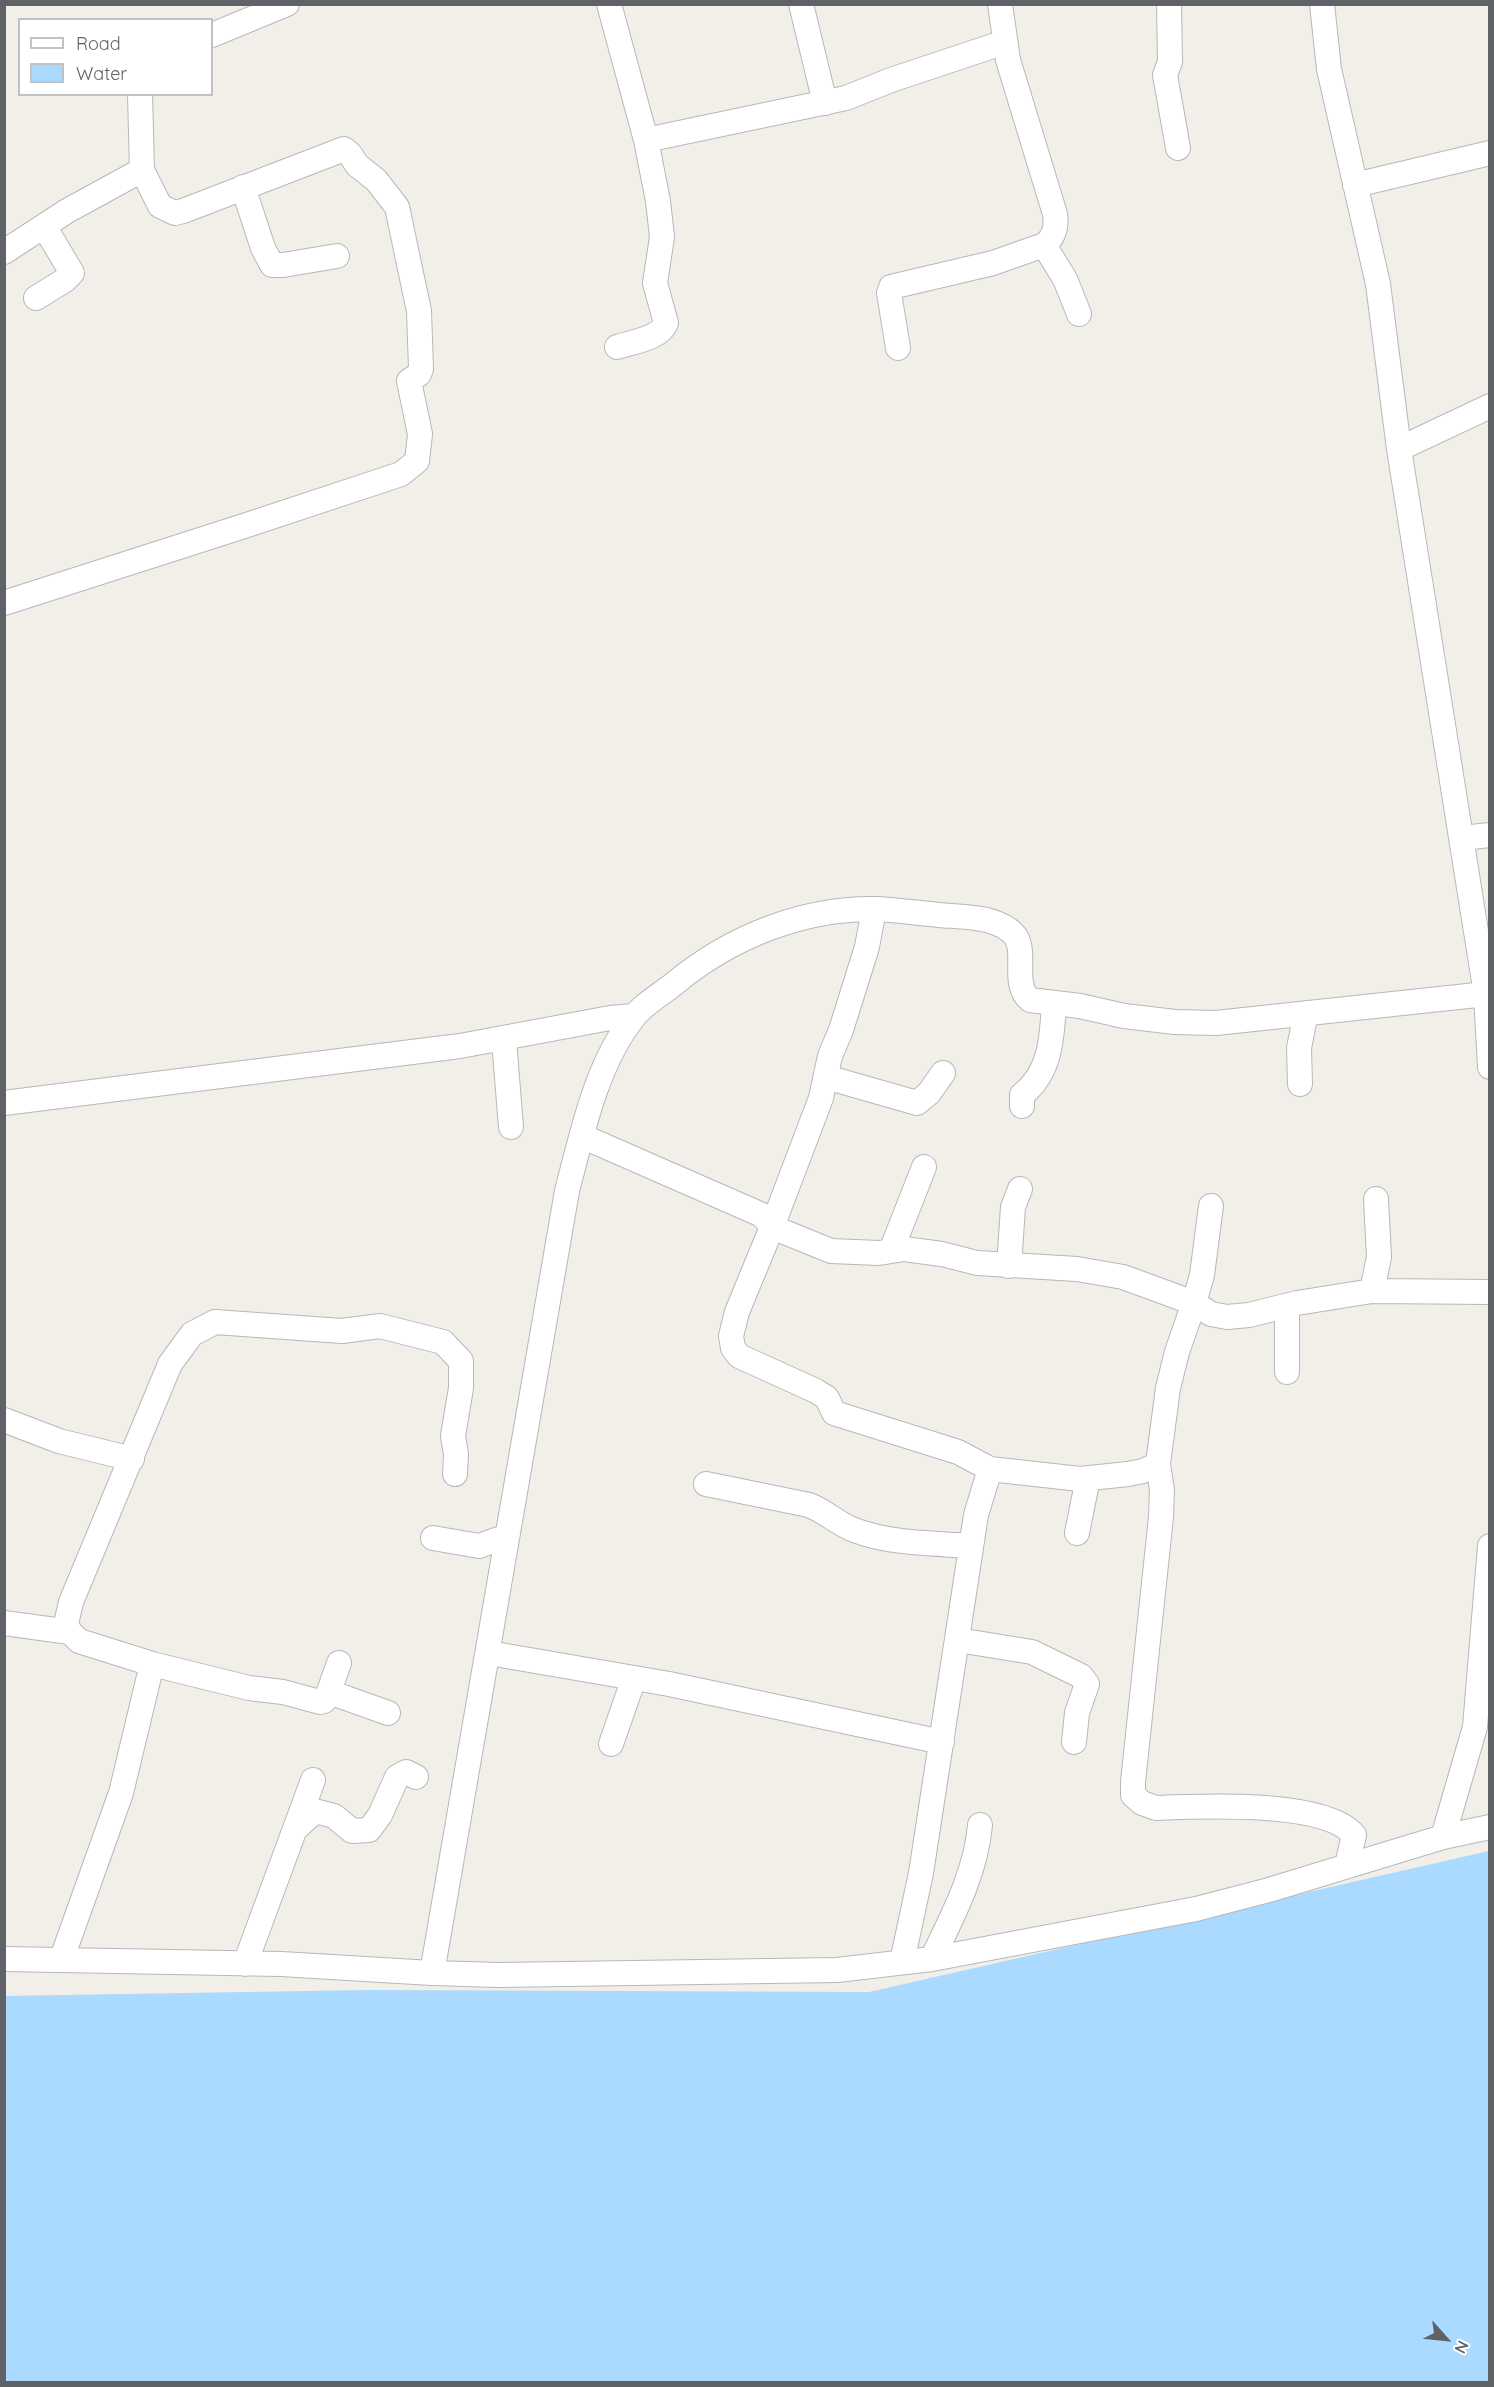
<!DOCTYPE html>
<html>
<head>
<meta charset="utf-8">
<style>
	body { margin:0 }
	#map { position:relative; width:1494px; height:2387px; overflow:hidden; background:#f1efe8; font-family:Quicksand,sans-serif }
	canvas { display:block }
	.frame { position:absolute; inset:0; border:6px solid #5f6368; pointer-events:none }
	.legend { position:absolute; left:18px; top:18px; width:195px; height:78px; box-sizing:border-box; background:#fff; border:2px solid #bfc1c3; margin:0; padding:8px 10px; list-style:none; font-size:18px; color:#5f6368 }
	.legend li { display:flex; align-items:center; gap:12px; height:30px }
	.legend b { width:30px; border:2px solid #bfc1c3 }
	.north { position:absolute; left:1416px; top:2309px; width:60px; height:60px; -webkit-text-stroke:4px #fff; paint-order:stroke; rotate:117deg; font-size:16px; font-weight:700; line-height:24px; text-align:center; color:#5f6368 }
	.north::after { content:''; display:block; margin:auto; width:21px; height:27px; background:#5f6368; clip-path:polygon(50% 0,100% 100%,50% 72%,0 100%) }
</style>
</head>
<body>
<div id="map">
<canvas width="1494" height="2387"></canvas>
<div class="frame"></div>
<ul class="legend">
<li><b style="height:8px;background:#fff"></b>Road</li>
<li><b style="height:16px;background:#aadaff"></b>Water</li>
</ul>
<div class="north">N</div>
</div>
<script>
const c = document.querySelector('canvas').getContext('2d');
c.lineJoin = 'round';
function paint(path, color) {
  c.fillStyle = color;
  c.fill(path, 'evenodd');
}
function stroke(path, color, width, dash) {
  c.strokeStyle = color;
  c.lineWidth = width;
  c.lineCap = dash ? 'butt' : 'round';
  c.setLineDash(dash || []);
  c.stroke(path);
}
paint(new Path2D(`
	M1489,1851v531h-1484l-1,-386 363,-6 502,2z`), '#aadaff');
const minor = new Path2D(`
	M609,4l37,136 12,61 4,36 -7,46 11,40c-6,16 -35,19 -49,24
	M801,4l24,99
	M1169,4l1,58 -5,13 13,73
	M1322,4l7,65 49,215 21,165 87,545 4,73
	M212,35l75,-31
	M646,140l200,-42 45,-18 114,-38
	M1355,185l135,-32
	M243,187l20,61 9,17h11l54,-9
	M1044,245l21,34 14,35
	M4,252l63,-41 75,-41
	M36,298l29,-18 7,-7 -28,-47
	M898,348l-9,-55 2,-6 102,-24 51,-18c10,-7 13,-19 11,-31l-47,-154 -8,-56
	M1399,449l91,-43
	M4,603l240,-77 157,-52 16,-13 3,-27 -11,-53 10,-7 2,-5 -2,-58 -22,-104 -21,-27 -19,-15 -7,-11 -6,-5 -161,62 -8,2 -15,-7 -18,-36 -2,-76
	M1462,838l28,-3
	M874,909l-7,38 -26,83 -11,26 -9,42 -49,129 -35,85 -6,24 2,12 6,8 77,35 11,7 7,15 124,39 32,17 90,10 48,-5 15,-3 15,-7
	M504,1040l7,87
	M826,1077l91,26 12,-10 14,-20
	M1300,1084l-1,-36 7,-35
	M4,1103l456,-57 150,-28 24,-2
	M1022,1106v-11c29,-23 30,-57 32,-92
	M581,1138l12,3 169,74 10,12 59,24 48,2 25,-4 38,5 35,9 100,6 46,8 71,26 -17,49 -9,36 -10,76 4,26 -1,27 -28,265v13l9,8 14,5c44,-2 169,-8 198,27l-7,30
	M1211,1206l-9,69 -8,28 17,11 16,3 22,-2 48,-12 75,-12 118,1
	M891,1251l33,-84
	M1009,1266l4,-59 7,-18
	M1372,1291l7,-34 -3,-58
	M1287,1306v66
	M4,1420l55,21 73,18
	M706,1484l103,21c16,6 29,19 45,25 37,14 78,13 117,16
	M1077,1533l11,-55
	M433,1538l46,8 28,-10
	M4,1623l66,9
	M958,1640l74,12 49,24 6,8 -10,29 -3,29
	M489,1653l180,31 273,58
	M339,1663l-12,34 -3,4 -4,1 -37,-10 -34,-4 -97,-24 -73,-23 -9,-9 -4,-8 5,-22 99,-238 22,-30 23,-12 127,9 38,-5 63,16 18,19v27l-8,48 3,18 -1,20
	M329,1692l59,21
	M611,1744l23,-66
	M295,1829l20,-18 19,5 18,15 17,-1 11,-15 17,-38 9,-5 10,5
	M1443,1837l32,-110 15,-181
	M62,1958l59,-165 31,-129
	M4,1959l277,5 151,9 66,2 339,-5 95,-11 264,-50 73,-19 174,-53 47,-10
	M932,1959c20,-42 44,-86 48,-134
	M902,1962l19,-89 55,-358 14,-46
	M245,1964l68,-184
	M432,1973l135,-782c15,-57 29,-126 66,-173 10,-14 29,-24 42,-35 56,-46 127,-75 201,-74 21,1 42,4 63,6 23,2 51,1 70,15 23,15 0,52 21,70l50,6 44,10 51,6 41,1 270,-29`);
stroke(minor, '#b5b8bc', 26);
stroke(minor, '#fff', 24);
</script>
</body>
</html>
